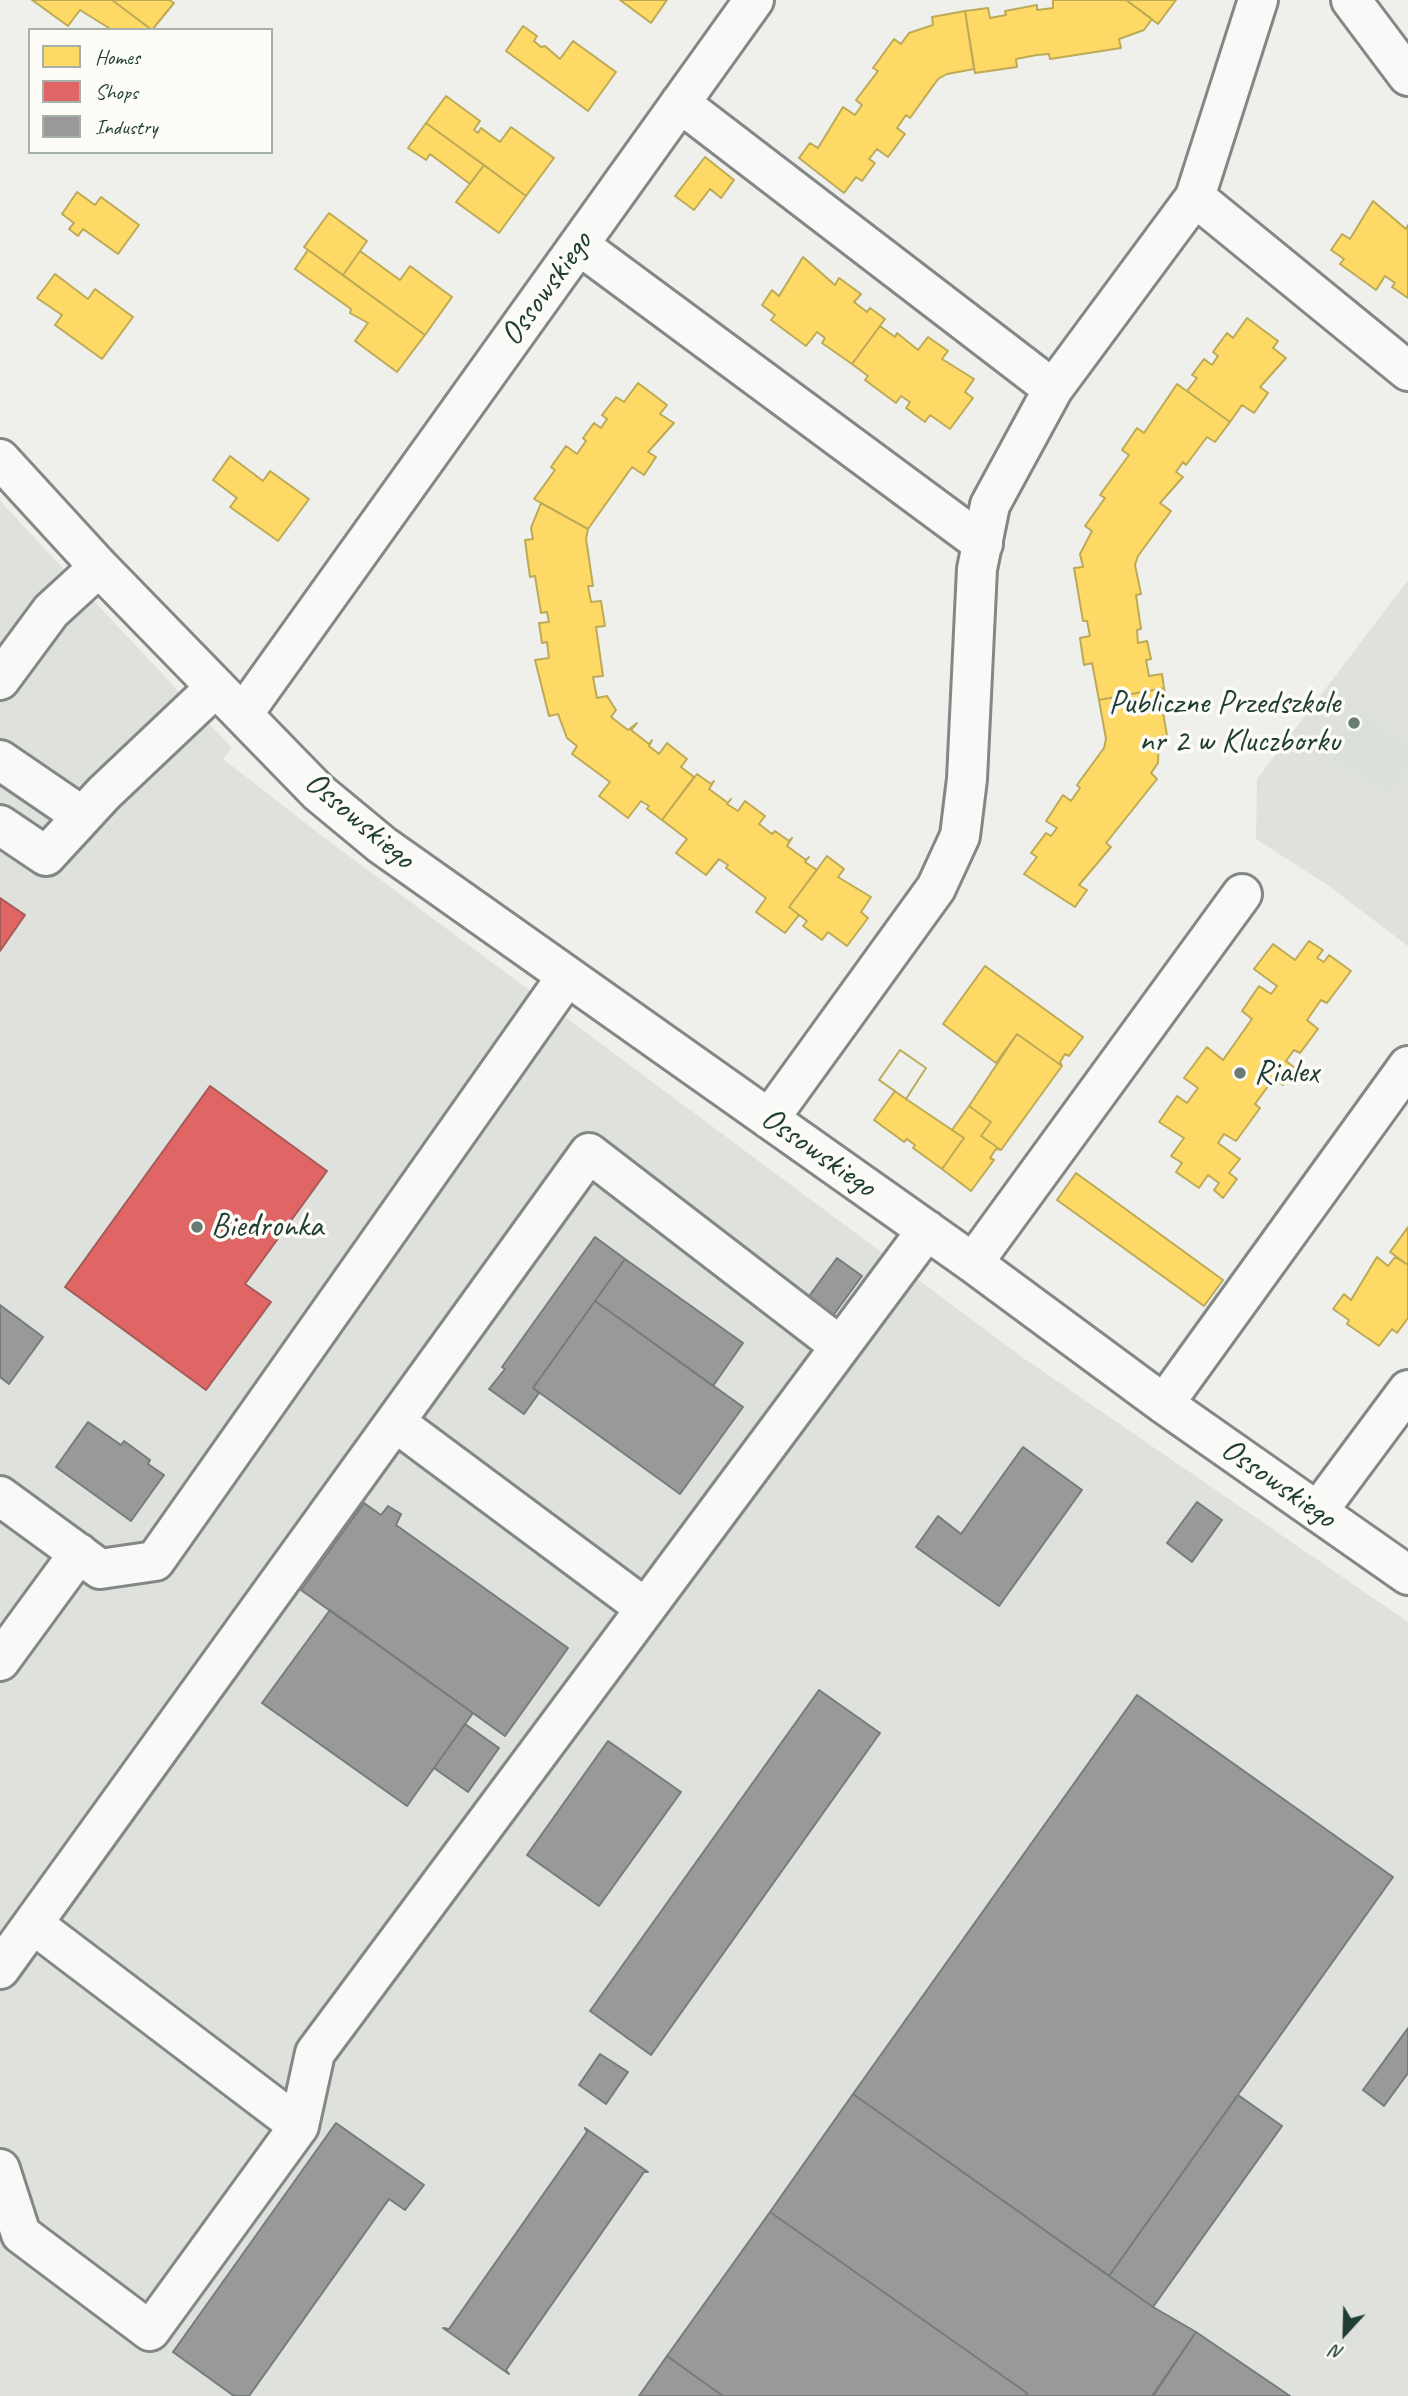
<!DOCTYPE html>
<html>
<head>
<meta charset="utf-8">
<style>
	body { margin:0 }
	#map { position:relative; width:1408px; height:2396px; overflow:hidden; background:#eff0ec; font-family:Caveat,sans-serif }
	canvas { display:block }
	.legend { position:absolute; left:28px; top:28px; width:245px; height:126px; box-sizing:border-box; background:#fdfcf7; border:2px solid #a4b0a9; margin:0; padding:9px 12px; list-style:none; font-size:21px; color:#1f3d34 }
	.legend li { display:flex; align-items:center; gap:14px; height:35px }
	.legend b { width:35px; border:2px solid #a4b0a9 }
	.north { position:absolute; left:1310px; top:2298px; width:70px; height:70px; -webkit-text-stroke:5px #fdfcf7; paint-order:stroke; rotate:202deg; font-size:19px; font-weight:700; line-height:28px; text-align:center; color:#1f3d34 }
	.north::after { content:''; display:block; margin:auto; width:24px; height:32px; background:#1f3d34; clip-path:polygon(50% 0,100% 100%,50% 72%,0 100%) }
</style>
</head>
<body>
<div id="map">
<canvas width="1408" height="2396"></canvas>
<ul class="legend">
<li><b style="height:19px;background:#ffd966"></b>Homes</li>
<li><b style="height:19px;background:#e06666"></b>Shops</li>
<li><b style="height:19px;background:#999"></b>Industry</li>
</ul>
<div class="north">N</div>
</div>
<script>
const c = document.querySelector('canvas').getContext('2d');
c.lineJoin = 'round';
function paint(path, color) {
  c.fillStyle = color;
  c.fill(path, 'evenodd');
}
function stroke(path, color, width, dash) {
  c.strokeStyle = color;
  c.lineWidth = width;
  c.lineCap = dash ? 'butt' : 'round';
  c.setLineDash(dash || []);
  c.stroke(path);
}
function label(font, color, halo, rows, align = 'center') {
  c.font = font + ' Caveat,sans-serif';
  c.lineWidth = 7;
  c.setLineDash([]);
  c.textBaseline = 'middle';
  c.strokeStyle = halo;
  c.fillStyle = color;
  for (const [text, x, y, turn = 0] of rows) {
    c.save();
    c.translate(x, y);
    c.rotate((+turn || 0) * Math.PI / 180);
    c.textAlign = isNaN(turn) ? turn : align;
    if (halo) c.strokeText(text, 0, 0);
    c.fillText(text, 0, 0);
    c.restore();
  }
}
paint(new Path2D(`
	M0,501l232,247 -9,11 99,77 700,521 386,265v774h-1408z
	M1408,580v366l-82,-62 -70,-45 1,-60z`), '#dee1dc');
paint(new Path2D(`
	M1363,711l45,36v20l-19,26 -56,-34z`), '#dce0db');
const homes = new Path2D(`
	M32,0h80l40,30h-40l-32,-20 -12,16z
	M112,0h57l5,3 -22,27z
	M620,0h47l-16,23z
	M1053,0h73l26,19 -8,11 -25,9 2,9 -71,11 -1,-5 -12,1 -21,4 1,8 -42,6 -10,-62 23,-3 2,10 16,-3 -1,-4 32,-6v5l16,-2z
	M1126,0h50l-18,24z
	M965,11l9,58 -27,5 -9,5 -28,39 -4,-3 -9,13 8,6 -17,23 -11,-8 -8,10 6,4 -13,18 -6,-4 -12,16 -45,-35 11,-15 8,5 25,-41 12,8 7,-10 -6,-5 22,-29 -5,-3 21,-29 7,5 8,-11 24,-8 -1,-8z
	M523,26l14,10 -3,5 7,6 4,-1 15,13 13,-18 43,31 -28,39 -82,-60z
	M446,96l34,25 -6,9 4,3 3,-5 19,14 11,-15 43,31 -28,38 -100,-73z
	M426,123l58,42 -14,19 -40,-30 -4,6 -18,-12z
	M705,157l29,23 -13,18 -11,-9 -16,21 -19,-14z
	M484,165l42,31 -27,37 -43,-31z
	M77,192l18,13 6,-8 38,28 -21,29 -35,-25 -5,7 -9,-7 5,-6 -12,-9z
	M1373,201l33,28 2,-4v73l-16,-11 3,-4 -10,-7 -9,14 -36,-26 4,-5 -13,-9 11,-16 8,5z
	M329,213l38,28 -24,34 -39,-28z
	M308,250l117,85 -28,37 -42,-31 13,-18 -18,-10 1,-4 -56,-40z
	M360,251l40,29 10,-14 42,31 -27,38 -82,-60z
	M803,257l32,28 4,-7 22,16 -7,8 13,10 3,-4 15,11 -33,45 -30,-21 3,-5 -8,-6 -11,14 -35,-26 4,-5 -13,-10 10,-15 7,6z
	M55,274l33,25 7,-10 38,28 -31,42 -47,-34 7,-10 -25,-17z
	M1247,318l31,23 -5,7 13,10 -26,29 8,6 -14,20 -12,-8 -12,17 -43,-31 10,-13 -5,-3 12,-16 8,6 6,-9 -5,-4 14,-19 6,5z
	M880,326l15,11 2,-4 21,17 10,-13 20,14 -6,8 32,20 -9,13 8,6 -23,31 -20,-14 -5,7 -19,-14 4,-6 -9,-6 -5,7 -31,-23 3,-4 -16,-12z
	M638,383l29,22 -7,9 14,9 -26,29 8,5 -12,18 -12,-8 -44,62 -54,-30 21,-29 -4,-3 15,-21 11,8 9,-13 -3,-3 11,-15 7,5 6,-9 -5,-4 14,-18 8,5z
	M1177,384l53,38 -15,20 -8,-5 -21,28 -3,-3 -7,10 7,5 -23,26 11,8 -33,45 -3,9 6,29 -5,1 5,34 -4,1 1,13 9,-2 4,18 -5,1 3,16 13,-2 2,14 -65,12 -7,-37 -8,2 -4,-27 10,-2 -3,-15h-4l-9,-53 9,-1 -3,-13 12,-23 -7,-5 20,-28 -5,-3 29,-40 -7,-5 15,-22 7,5z
	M230,456l33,25 7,-10 39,28 -31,42 -48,-34 7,-9 -24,-18z
	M541,503l47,26 -2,10 7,47h-5l3,16 10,-1 4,25 -9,1 7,49 -10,1 4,21 10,-2 9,14 -5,7 17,13 9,-7 -6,7 18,14 3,-4 -3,6 10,8 8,-11 20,16 -6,8 13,10 -32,43 -15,-11 2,-3 -8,-5 -13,17 -29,-22 11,-14 -38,-28 5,-8 -10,-8 -9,-24 -9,2 -14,-56 14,-2 -2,-16 -5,1 -3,-20 10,-1 -2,-10 -6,1 -6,-37 -5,1 -5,-37 8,-1 -2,-11z
	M1164,688l2,11 -5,1 6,36 -8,1 -1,26 -7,10 6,6 -51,64 5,4 -32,38 8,5 -12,17 -51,-33 13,-17 -6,-4 15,-20 5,3 6,-8 -11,-7 17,-26 8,6 9,-13 -3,-3 27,-37 2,-9 -7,-39z
	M697,774l14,10 3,-3 -5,8 19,14 3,-4 -4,5 11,7 7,-10 20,15 -6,8 13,10 3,-3 14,10 3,-3 -5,8 19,14 3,-3 -4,5 12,8 -28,37 10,8 -14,18 -29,-21 10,-14 -40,-30 2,-3 -9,-6 -13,16 -30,-22 11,-14 -25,-19z
	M827,856l17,13 -6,8 33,20 -10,15 7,6 -21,28 -19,-14 -6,8 -19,-14 4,-5 -18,-14z
	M1309,941l14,9 -6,8 7,4 5,-7 22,16 -24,32 -6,-3 -14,20 11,9 -18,24 -6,-3 -8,11 9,7 -12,17 -9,-7 -19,26 5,4 -24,33 -12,-7 -6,9 22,16 -11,14 8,6 -14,19 -9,-8 5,-7 -11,-8 -9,13 -23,-16 6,-9 -11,-7 13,-18 -25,-16 18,-26 10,7 11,-15 -14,-10 23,-31 16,13 29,-41 -10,-8 17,-25 12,8 6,-8 -23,-17 19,-25 22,16z
	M985,966l98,71 -14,19 -4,-2 -5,8 2,4 -45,-32 -21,29 -53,-39z
	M1017,1034l45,32 -61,84 -20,-14 10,-14 -22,-16z
	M900,1050l26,18 -20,31 58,39 -22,31 -29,-21 2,-3 -8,-6 -3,3 -30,-22 21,-29 -16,-11z
	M900,1050l26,18 -20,31 -27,-19z
	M969,1106l22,16 -10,14 20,14 -5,-1 -6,9 4,2 -23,31 -29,-22 22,-31 -12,-8z
	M1076,1173l147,107 -19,26 -147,-106z
	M1408,1227v38l-18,-13z
	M1377,1257l11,9 7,-9 13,8v53l-11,15 -5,-4 -13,17 -32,-22 2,-4 -16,-11 11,-15 7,6z`);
paint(homes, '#ffd966');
stroke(homes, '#bcaa57', 2);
const shops = new Path2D(`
	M0,898l25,17 -25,36z
	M210,1086l117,85 -82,113 26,18 -65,88 -141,-103z`);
paint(shops, '#e06666');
stroke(shops, '#a65a57', 2);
const industry = new Path2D(`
	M595,1237l30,22 -92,129 6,5 -15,21 -35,-25 16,-20 -3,-2z
	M837,1258l25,18 -30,41 -25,-18z
	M625,1259l118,84 -30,43 -118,-85z
	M595,1301l148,106 -63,87 -147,-106z
	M0,1305l43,32 -34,47 -9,-7z
	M88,1422l33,23 3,-4 26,19 -2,4 16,11 -33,46 -75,-54z
	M1023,1447l59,43 -83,116 -83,-59 22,-31 23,18z
	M1197,1502l25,18 -30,42 -25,-19z
	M364,1503l17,12 7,-9 13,8 -5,11 172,123 -63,88 -204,-146z
	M330,1610l143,103 -66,93 -145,-103z
	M819,1690l61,43 -229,322 -61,-44z
	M1137,1695l256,182 -284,399 -256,-182z
	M465,1724l34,24 -31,44 -34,-24z
	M608,1741l73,51 -82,114 -72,-51z
	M1408,2028v45l-24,33 -21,-16z
	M600,2054l28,18 -22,32 -27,-19z
	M853,2094l300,213 43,25 -44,64h-127l2,-3 -257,-181z
	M1238,2095l44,31 -129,181 -44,-31z
	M336,2123l88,62 -19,25 -16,-11 -140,197h-15l-61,-44z
	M585,2128l63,44h-4l-138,198 3,4 -66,-46 6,1 138,-197z
	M770,2212l257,181 -2,3h-302l-56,-40z
	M1196,2332l94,64h-137z
	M667,2356l56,40h-84z`);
paint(industry, '#999');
stroke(industry, '#747d7b', 2);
const minor = new Path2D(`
	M1351,0l57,76
	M680,103l373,286
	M1195,197l213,174
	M579,245l404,299
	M0,459l99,108 219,225 64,53 591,418 191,141 244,171
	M0,680l51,-69 48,-44
	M243,714l511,-714
	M0,760l82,56
	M0,825l46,31 58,-63 112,-106
	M769,1119l167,-231 24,-52 7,-57 10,-210 13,-64 63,-116 142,-192 63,-197
	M973,1263l269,-369
	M1164,1404l244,-338
	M395,1422l250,186
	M0,1496l100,73 55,-8 412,-585
	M1318,1511l90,-121
	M0,1661l79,-108
	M33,1924l266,202
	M0,1969l589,-816 251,193
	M0,2169l21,65 129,97 149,-205 16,-73 612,-823`);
stroke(minor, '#828885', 44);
stroke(minor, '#f9f9f7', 38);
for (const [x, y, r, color] of [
	[1354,723,7,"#687c74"],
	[1240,1073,7,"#687c74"],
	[197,1227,7,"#687c74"]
]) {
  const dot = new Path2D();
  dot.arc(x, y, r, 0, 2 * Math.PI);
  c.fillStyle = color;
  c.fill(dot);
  stroke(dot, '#fdfcf7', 2.5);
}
label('33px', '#1f3d34', '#fdfcf7', [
	["Ossowskiego",547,289,-54],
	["Ossowskiego",359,821,40],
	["Ossowskiego",818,1153,35],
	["Ossowskiego",1278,1484,35]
]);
label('33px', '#1f3d34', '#fdfcf7', [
	["Publiczne Przedszkole",1340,704,"right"],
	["nr 2 w Kluczborku",1340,742,"right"],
	["Rialex",1254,1073],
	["Biedronka",211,1227]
], 'left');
</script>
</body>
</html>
